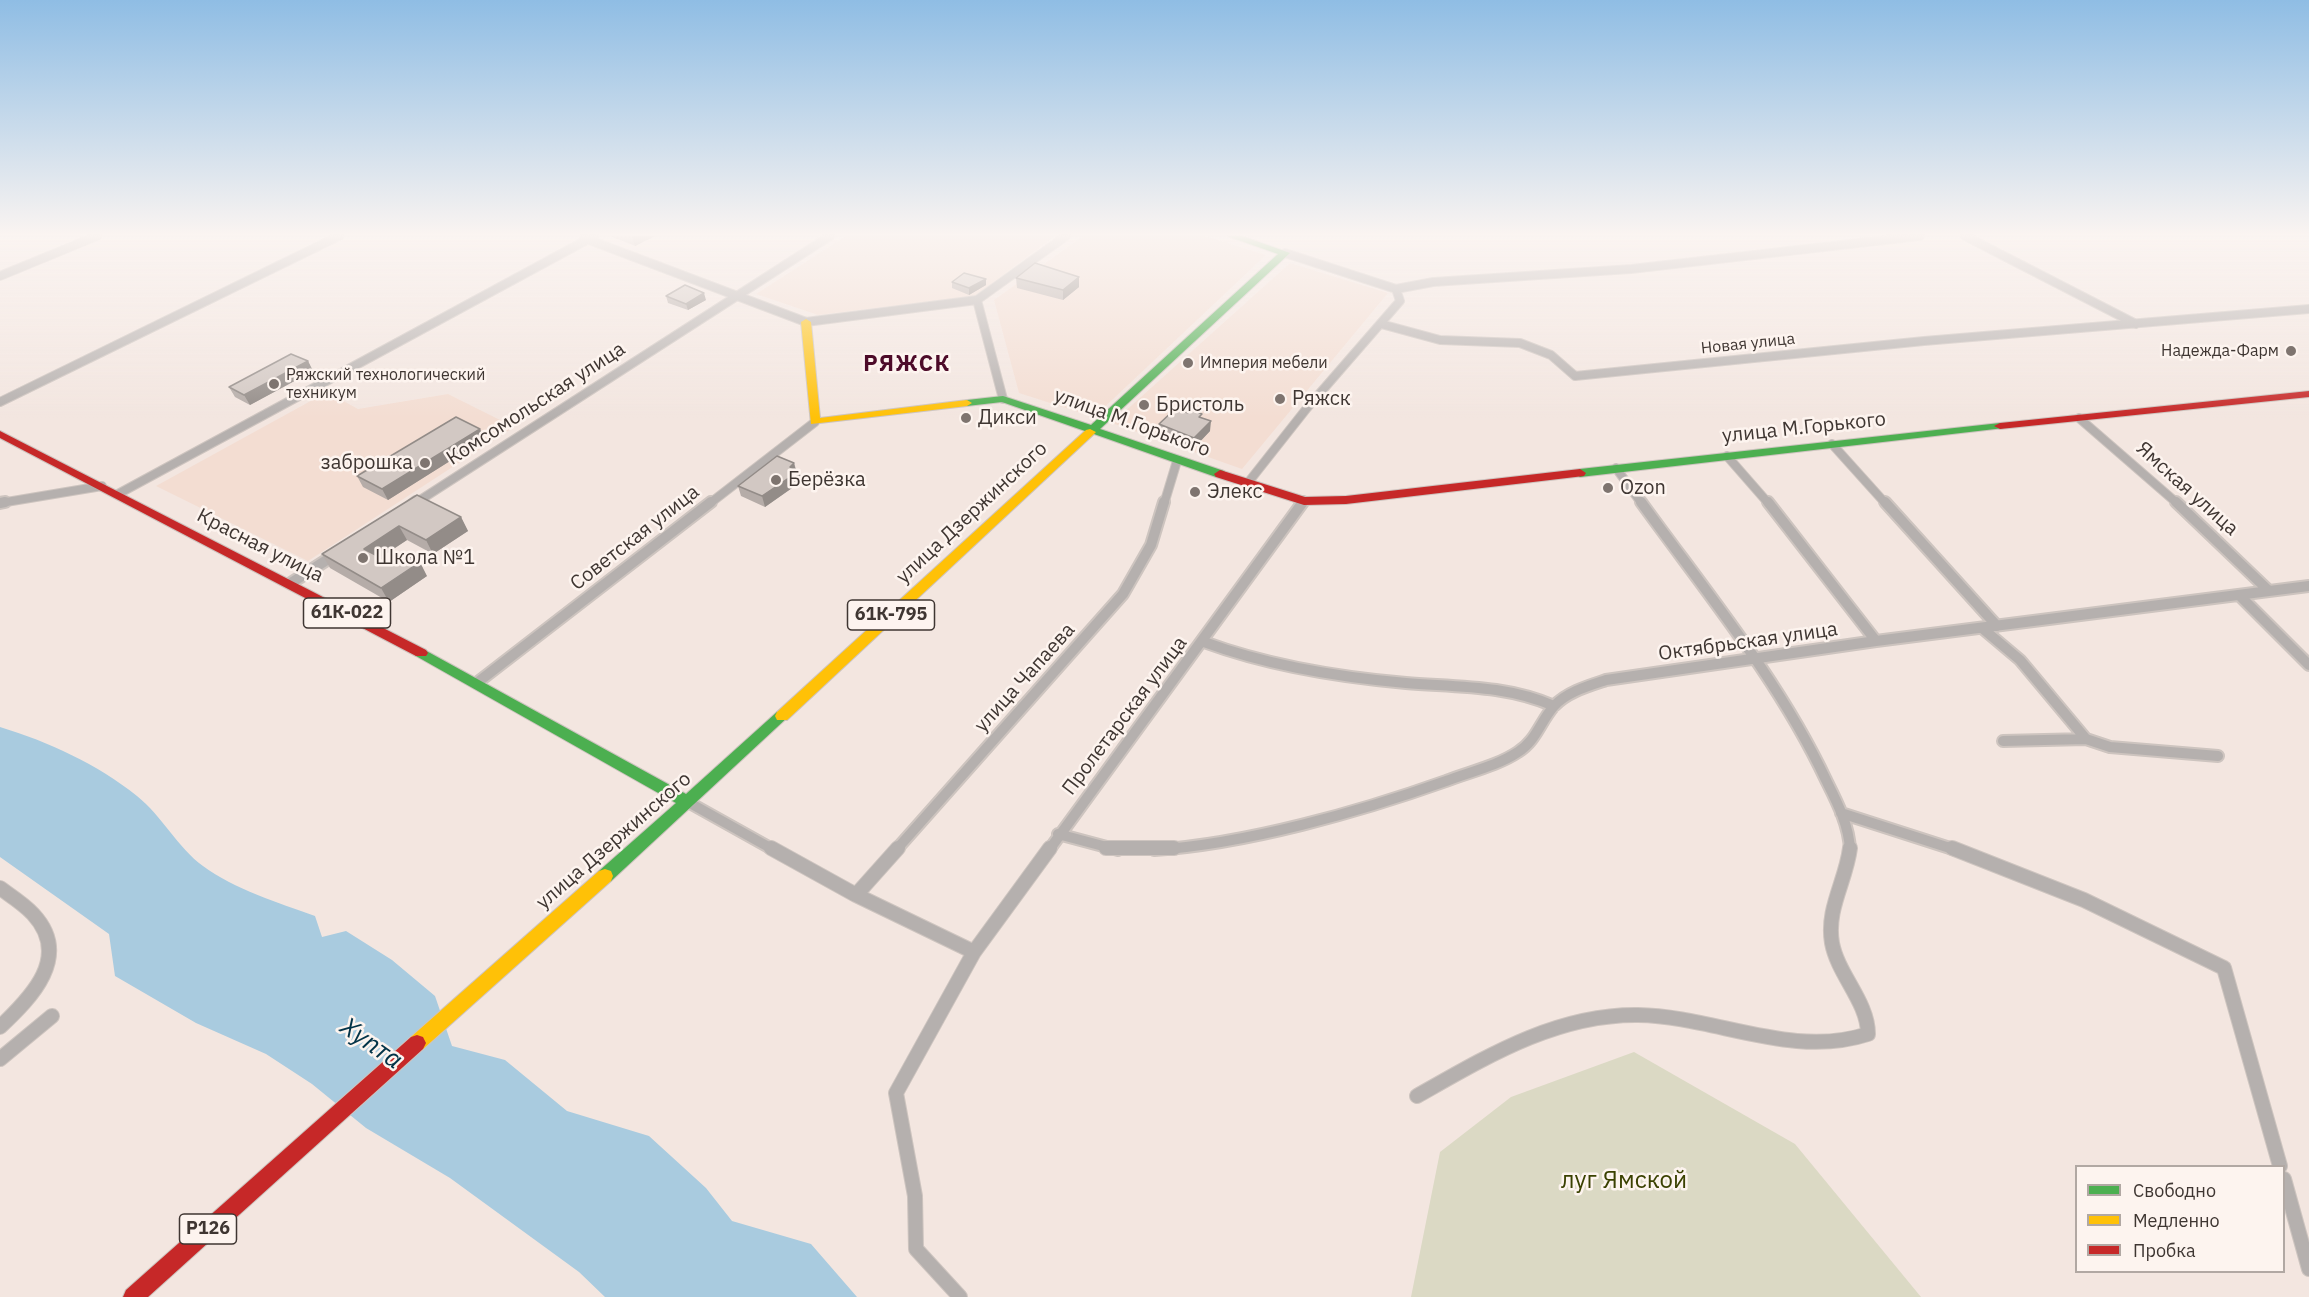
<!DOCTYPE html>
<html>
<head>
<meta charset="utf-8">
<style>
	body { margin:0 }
	#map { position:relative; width:2309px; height:1297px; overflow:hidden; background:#f3e6e0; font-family:"IBM Plex Sans",sans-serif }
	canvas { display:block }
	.legend { position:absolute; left:2075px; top:1165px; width:210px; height:108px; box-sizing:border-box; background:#fdf4ef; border:2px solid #b1a8a3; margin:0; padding:8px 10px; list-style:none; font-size:18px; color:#3f3632 }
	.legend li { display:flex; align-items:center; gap:12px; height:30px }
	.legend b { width:30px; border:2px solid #b1a8a3 }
</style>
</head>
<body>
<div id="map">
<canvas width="2309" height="1297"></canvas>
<ul class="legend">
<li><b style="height:8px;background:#4caf50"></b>Свободно</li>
<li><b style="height:8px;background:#ffc107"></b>Медленно</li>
<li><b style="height:8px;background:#c62828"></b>Пробка</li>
</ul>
</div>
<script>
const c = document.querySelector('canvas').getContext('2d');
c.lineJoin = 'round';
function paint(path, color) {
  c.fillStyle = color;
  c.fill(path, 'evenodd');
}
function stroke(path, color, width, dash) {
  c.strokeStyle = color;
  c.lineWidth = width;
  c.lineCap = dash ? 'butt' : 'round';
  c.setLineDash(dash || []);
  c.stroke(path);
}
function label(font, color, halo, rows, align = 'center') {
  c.font = font + ' "IBM Plex Sans",sans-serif';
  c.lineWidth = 5;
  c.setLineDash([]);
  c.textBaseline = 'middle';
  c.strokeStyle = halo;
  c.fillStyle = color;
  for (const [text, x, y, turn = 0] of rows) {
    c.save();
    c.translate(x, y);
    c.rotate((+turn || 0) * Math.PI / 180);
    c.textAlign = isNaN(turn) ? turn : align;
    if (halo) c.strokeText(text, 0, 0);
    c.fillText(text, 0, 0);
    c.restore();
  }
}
paint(new Path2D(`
	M846,236h209l-80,60 -157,19 -62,-21z
	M1083,236h122l61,19 -172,162 -75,-24 -25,-93z
	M1290,263l98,30 -146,176 -130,-46z
	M327,392l31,17 90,-15 66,33 -206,134 -152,-75z`), '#f3ddd2');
paint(new Path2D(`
	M1634,1052l161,92 126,153h-510l29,-145 71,-55z`), '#dbd9c4');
paint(new Path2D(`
	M0,727c49,15 97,37 137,69 25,20 41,52 66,70 31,23 76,37 112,50l7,21 24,-6 46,29 43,36 17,50 53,14 62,51 82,25 57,52 26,33 79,23 46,53h-252l-26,-25 -129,-94 -84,-50 -54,-44 -46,-30 -70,-31 -81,-47 -6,-42 -109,-77z`), '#a9cbdf');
const streetFar2 = new Path2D(`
	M1965,236l171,88
	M584,238l222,84 171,-22 89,-64
	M1285,253l111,36 37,-7 198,-13 289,-33
	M0,276l97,-40
	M977,300l26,99
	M1381,324l59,16 80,3 31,12 24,21 349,-35 385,-32
	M0,402l339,-166
	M2079,418l99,86
	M1832,444l54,60
	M1727,456l42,48
	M1616,468l26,36
	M1247,484l60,-76 93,-107 -4,-12
	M118,494l476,-258
	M0,503l102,-17
	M414,504l416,-268
	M709,504l106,-82
	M1164,504l13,-43
	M1302,504l2,-3`);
const streetFar1 = new Path2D(`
	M1641,502c65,90 138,178 185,278 11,22 23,45 24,70
	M1768,502l108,139
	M1885,502l112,124
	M2176,502l92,88
	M0,503l5,-1
	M412,505l4,-3
	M291,583l45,-29
	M2240,596l69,69
	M1982,628l38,32 66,79
	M1204,642c65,24 133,35 202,41 51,4 100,2 148,23
	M478,682l233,-180
	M2003,741l83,-2 24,8 108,9
	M688,802l86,48
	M1841,813l115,37
	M1058,834l60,16
	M896,850l227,-256 28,-49 13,-43
	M1049,850l254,-348
	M1154,850c92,-6 205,-38 292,-69 23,-9 51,-15 72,-29 18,-11 22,-30 36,-46 13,-14 34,-20 52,-26l270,-39 433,-55`);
const street = new Path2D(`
	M771,848l85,47 118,57
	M1106,848h68
	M1952,848l132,52 140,68 56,198
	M0,888c11,8 24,16 33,26 39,42 -1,83 -33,113
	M856,895l42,-47
	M0,1059l52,-43
	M1417,1096c69,-39 139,-82 221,-81 76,1 154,44 230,19 0,-32 -30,-59 -36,-91 -6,-34 14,-62 18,-95
	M2284,1179l25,90
	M960,1297l-44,-48 -1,-53 -19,-103 78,-141 76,-104`);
const fast = new Path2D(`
	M1227,236h15l48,17 -190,176 124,42 2,3 -2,3h-8l-122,-43h-8l-1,-3 -83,-29 -35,4 -5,-3 5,-3 36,-4 88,29 187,-171z
	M2000,423l6,3 -2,2 -424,49 -6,-4 6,-4z
	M421,648l265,146 91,-82h10l2,4 -178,165 -6,2 -6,-2 -2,-5 2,-5 77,-68 -260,-147 -2,-3z`);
const slow = new Path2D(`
	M806,319l5,3 9,96 147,-18 5,3 -5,3 -156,18 -10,-102z
	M1090,429l6,3 -2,2 -307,286h-10l-2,-4 2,-4 309,-282z
	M605,869l6,2 2,5 -2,5 -188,168 -6,2 -6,-2 -3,-6 3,-6 188,-166z`);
const jam = new Path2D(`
	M2309,391v6l-309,32 -6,-3 6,-3z
	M0,431l426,219 2,3 -2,3h-10l-416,-218z
	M1580,469l6,4 -2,3 -238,28 -42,1 -88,-28 -2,-3 6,-4 85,27 41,-1z
	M417,1035l6,2 3,6 -3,6 -275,248h-25l3,-7 285,-253z`);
stroke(streetFar2, '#cdc4bf', 10);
stroke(streetFar1, '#cdc4bf', 14);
stroke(street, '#cdc4bf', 16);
stroke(fast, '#cdc4bf', 2);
stroke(slow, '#cdc4bf', 2);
stroke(jam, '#cdc4bf', 2);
stroke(streetFar2, '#b5b0ae', 8);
stroke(streetFar1, '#b5b0ae', 10);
stroke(street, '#b5b0ae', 14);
paint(fast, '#4caf50');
paint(slow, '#ffc107');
paint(jam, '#c62828');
paint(new Path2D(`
	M610,236h45l-20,10z
	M1079,277v10l-16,13 -46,-12 -1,-10z
	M952,282l34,3 -17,10 -17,-7z
	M666,296l40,4 -18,10 -20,-7z
	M308,361l5,10 -63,34 -15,-8 -6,-10z
	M1202,418l8,13 -16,17 -35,-13v-11z
	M485,439l-97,61 -25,-13 -6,-11z
	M794,463l2,6 3,2 3,10 -37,26 -24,-11 -3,-10z
	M417,495l44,22 7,14 -35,23 -26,-14 -27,18 9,4 38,14 -38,26 -59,-34 -8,-14z`), '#b5aca8');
paint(new Path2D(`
	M634,236h21l-20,10 -3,-9z
	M1079,277v10l-16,13v-10z
	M986,279v6l-17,10v-7z
	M704,293l2,7 -18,10 -2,-6z
	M308,361l5,10 -63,34 -6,-10z
	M1211,421l-1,10 -16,17v-10z
	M480,429l5,10 -97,61 -6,-11z
	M794,463l2,9 3,-1 3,10 -37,26 -3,-11z
	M461,517l7,14 -35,23 -7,-14z
	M399,526l8,14 -35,23 -8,-14z
	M420,562l7,14 -38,26 -8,-14z`), '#938c88');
const building = new Path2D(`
	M1035,263l44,14 -16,13 -47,-12z
	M964,273l22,6 -17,9 -17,-6z
	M685,285l19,8 -18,11 -20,-8z
	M291,354l17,7 -64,34 -15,-8z
	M1176,408l12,5 4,-3 10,4 -3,3 12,4 -17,17 -35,-14z
	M456,417l24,12 -98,60 -25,-13z
	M777,456l17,7 -4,4 9,4 -37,25 -24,-10z
	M417,495l44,22 -35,23 -27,-14 -35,23 25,13 14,-9 17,9 -39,26 -59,-34z`);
paint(building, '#d2c8c3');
stroke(building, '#938c88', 1.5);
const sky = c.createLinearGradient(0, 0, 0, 418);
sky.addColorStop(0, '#8fbde4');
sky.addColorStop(0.56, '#faf4f1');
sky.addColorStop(1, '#faf4f100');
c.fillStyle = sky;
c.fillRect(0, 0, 2309, 418);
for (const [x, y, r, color] of [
	[2291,351,6,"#7e746f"],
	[1188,363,6,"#7e746f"],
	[274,384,6,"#7e746f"],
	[1280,399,6,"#7e746f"],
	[1144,405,6,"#7e746f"],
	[966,418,6,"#7e746f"],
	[425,463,6,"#7e746f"],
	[776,480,6,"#7e746f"],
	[1608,488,6,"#7e746f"],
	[1195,492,6,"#7e746f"],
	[363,558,6,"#7e746f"]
]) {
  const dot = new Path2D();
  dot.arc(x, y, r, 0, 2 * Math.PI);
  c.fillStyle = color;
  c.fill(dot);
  stroke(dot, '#fdf4ef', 2);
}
label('16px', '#3f3632', '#fdf4ef', [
	["Новая улица",1748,344,-6]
]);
label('16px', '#3f3632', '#fdf4ef', [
	["Надежда-Фарм",2279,351,"right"],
	["Империя мебели",1200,363],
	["Ряжский технологический",286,375],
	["техникум",286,393]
], 'left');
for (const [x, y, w] of [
	[347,613,87],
	[891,615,87],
	[208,1229,57]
]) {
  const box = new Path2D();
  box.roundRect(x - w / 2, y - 15, w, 30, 4.5);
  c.fillStyle = '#fdf4ef';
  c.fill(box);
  stroke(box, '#3f3632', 1.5);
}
label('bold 18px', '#3f3632', null, [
	["61К-022",347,613],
	["61К-795",891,615],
	["Р126",208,1229]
]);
label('20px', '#3f3632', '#fdf4ef', [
	["Ряжск",1292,399],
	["Бристоль",1156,405],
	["Дикси",978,418],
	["заброшка",413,463,"right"],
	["Берёзка",788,480],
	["Ozon",1620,488],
	["Элекс",1207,492],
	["Школа №1",375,558]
], 'left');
label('20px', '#3f3632', '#fdf4ef', [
	["Комсомольская улица",536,404,-33],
	["улица М.Горького",1132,423,20],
	["улица М.Горького",1804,428,-6],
	["Ямская улица",2187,489,42],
	["улица Дзержинского",972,513,-43],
	["Советская улица",635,538,-38],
	["Красная улица",260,546,27],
	["Октябрьская улица",1748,642,-8],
	["улица Чапаева",1025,678,-48],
	["Пролетарская улица",1125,716,-53],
	["улица Дзержинского",614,841,-41]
]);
c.letterSpacing = '1.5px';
label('bold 22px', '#4d0b29', '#fdf4ef', [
	["РЯЖСК",907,365]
]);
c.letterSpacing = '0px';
label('24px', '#3a4101', '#fdf4ef', [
	["луг Ямской",1624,1181]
]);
label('italic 26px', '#023348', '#fdf4ef', [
	["Хупта",371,1044,35]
]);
</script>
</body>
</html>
